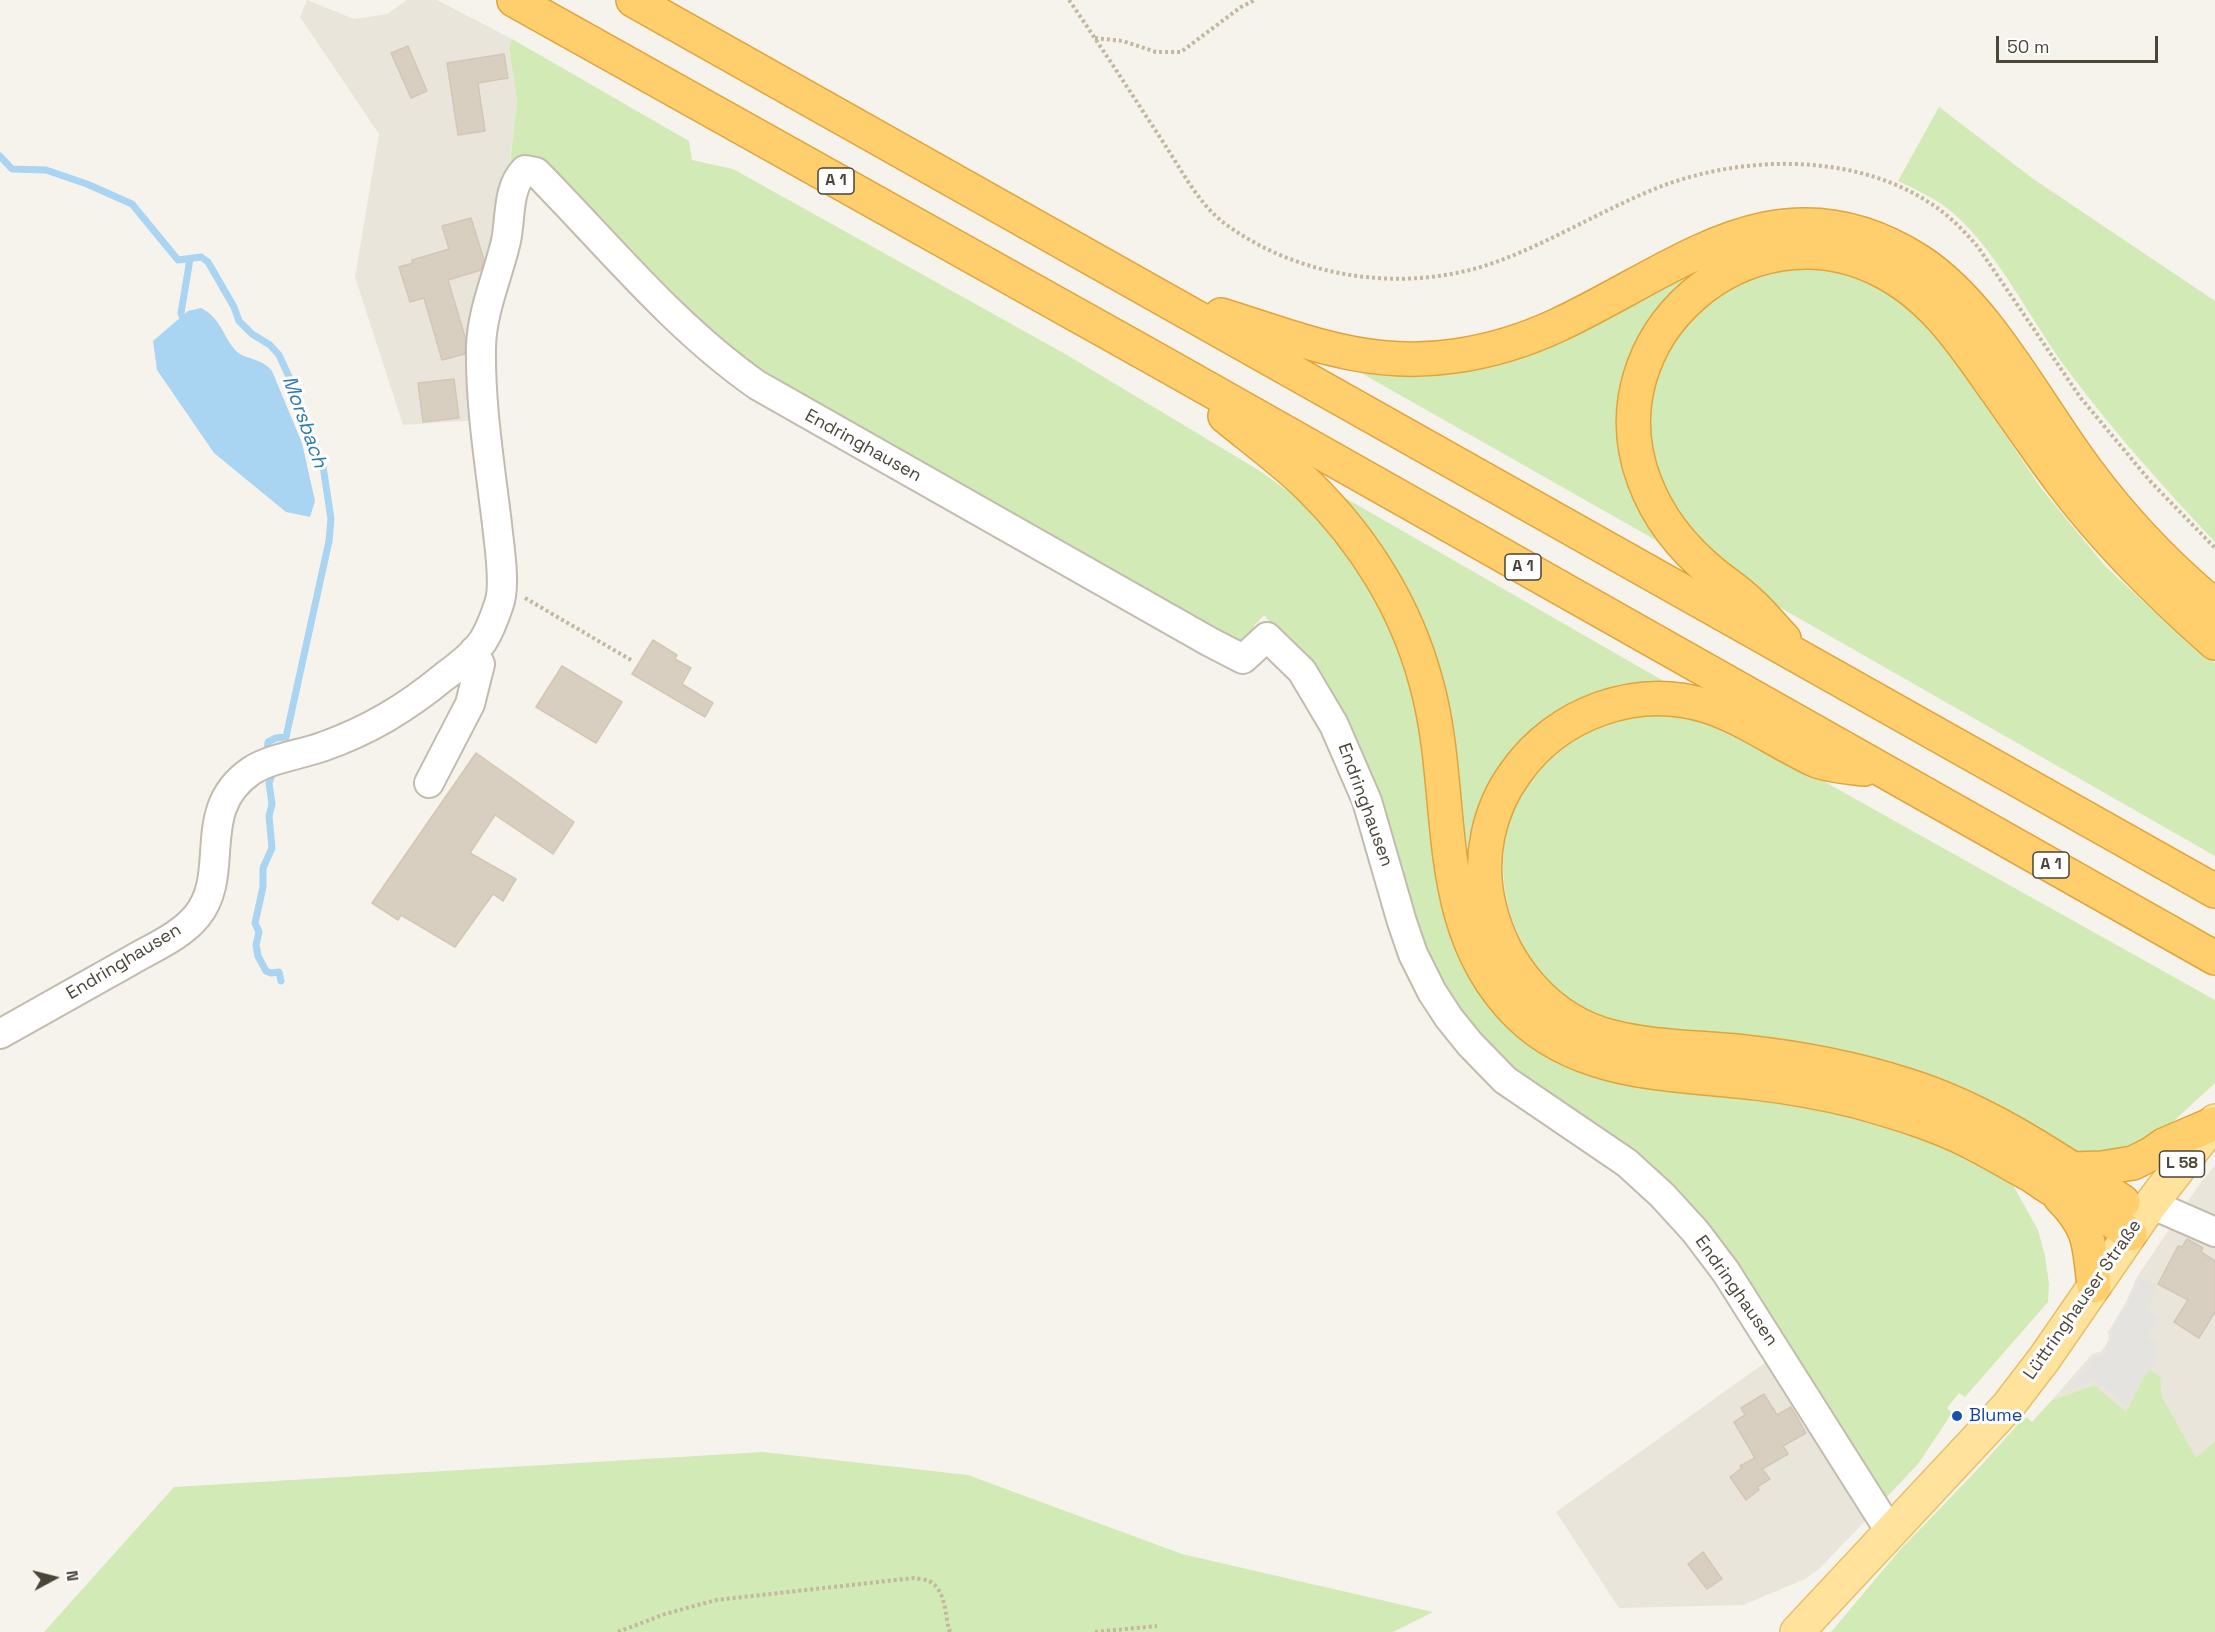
<!DOCTYPE html>
<html>
<head>
<meta charset="utf-8">
<style>
	body { margin:0 }
	#map { position:relative; width:2215px; height:1632px; overflow:hidden; background:#f6f3ec; font-family:"Space Grotesk",sans-serif }
	canvas { display:block }
	.north { position:absolute; left:24px; top:1548px; width:60px; height:60px; -webkit-text-stroke:4px #fff; paint-order:stroke; rotate:83deg; font-size:16px; font-weight:700; line-height:24px; text-align:center; color:#4b4439 }
	.north::after { content:''; display:block; margin:auto; width:21px; height:27px; background:#4b4439; clip-path:polygon(50% 0,100% 100%,50% 72%,0 100%) }
	.scale { position:absolute; left:1996px; top:36px; width:162px; height:27px; box-sizing:border-box; border:3px solid #4b4439; border-top:0; padding-left:8px; font-size:18px; line-height:21px; white-space:nowrap; color:#4b4439; -webkit-text-stroke:4px #fff; paint-order:stroke }
</style>
</head>
<body>
<div id="map">
<canvas width="2215" height="1632"></canvas>
<div class="north">N</div>
<div class="scale">50 m</div>
</div>
<script>
const c = document.querySelector('canvas').getContext('2d');
c.lineJoin = 'round';
function paint(path, color) {
  c.fillStyle = color;
  c.fill(path, 'evenodd');
}
function stroke(path, color, width, dash) {
  c.strokeStyle = color;
  c.lineWidth = width;
  c.lineCap = dash ? 'butt' : 'round';
  c.setLineDash(dash || []);
  c.stroke(path);
}
function label(font, color, halo, rows, align = 'center') {
  c.font = font + ' "Space Grotesk",sans-serif';
  c.lineWidth = 6;
  c.setLineDash([]);
  c.textBaseline = 'middle';
  c.strokeStyle = halo;
  c.fillStyle = color;
  for (const [text, x, y, turn = 0] of rows) {
    c.save();
    c.translate(x, y);
    c.rotate((+turn || 0) * Math.PI / 180);
    c.textAlign = isNaN(turn) ? turn : align;
    if (halo) c.strokeText(text, 0, 0);
    c.fillText(text, 0, 0);
    c.restore();
  }
}
paint(new Path2D(`
	M307,0l47,19 33,-5 20,-14h30l75,39 -3,11 8,49 -37,321 -77,5 -48,-148 24,-143 -79,-117z
	M2215,1165v316l-36,23 -85,-119 -42,15 40,-46 10,-3 7,-12 -1,-7 18,-30 11,-25 62,-92z
	M1770,1359l97,160 -48,50 -14,10 -62,26 -124,3 -63,-96z`), '#eae5da');
paint(new Path2D(`
	M512,39l177,102 3,19 41,9 334,186 193,116 51,37 37,41 49,89 18,47 57,289 326,126 153,47 58,31 29,52 7,26 4,28 -1,18 -83,95 -6,-4 -12,15 5,5 -34,51 -35,37 -131,-205 -234,-218 -78,-88 -153,-349 -23,-26 -10,11 2,8 -10,12 -487,-264 -220,-219 -31,19 9,-83 -8,-50z
	M1939,107l93,71 183,123v241c-52,-55 -101,-110 -146,-170 -37,-49 -70,-119 -116,-159 -16,-14 -36,-23 -55,-32z
	M1776,237l178,81 -177,-72 -142,118 40,187 -335,-190 42,6 255,-75z
	M1753,269h79l56,21 36,30 42,57 75,111 64,78 60,56 50,41v193l-469,-268 -30,-23 -57,-71 -15,-82 38,-95z
	M1340,495l341,196c-79,-4 -127,19 -177,80 -28,35 -33,87 -26,130 6,31 20,60 40,85 62,78 164,67 252,78 45,5 89,16 132,29l-3,12c-44,-14 -88,-25 -134,-31 -63,-8 -133,-5 -191,-33 -141,-68 -105,-236 -139,-360 -18,-69 -55,-127 -99,-182z
	M1688,713l128,64 399,223v83l-65,60 -52,16 -466,-128c-16,-7 -50,-17 -62,-28 -85,-72 -96,-204 8,-266 36,-21 69,-23 110,-24z
	M2148,1369l12,8 2,20 34,61 19,-17v191h-384l68,-81 77,-80 45,-50 6,-4 5,5 20,-22 42,-15 32,27z
	M763,1452l205,23 214,79 251,58 -40,20h-1349l130,-145z`), '#d2eab5');
paint(new Path2D(`
	M2141,1278l16,8 -10,24 12,7 -12,20 12,7 -5,9 4,3 -32,50 -31,-27 -29,12 29,-34 8,-2 10,-15 -2,-8z`), '#e5e3e0');
paint(new Path2D(`
	M201,308c20,10 21,27 35,43 9,9 25,6 36,20l30,72 13,58 -5,16 -24,-5 -72,-59 -57,-83 -4,-29 35,-30z`), '#a9d4f2');
stroke(new Path2D(`
	M0,156l12,13 34,1 41,14 45,20 46,56 23,-3 7,5 26,45 5,14 13,13 18,11 9,10 11,24 33,87 8,53 -2,22 -43,196 -10,1 -8,4 -1,11
	M182,316l-1,-3 9,-54
	M272,775l-3,8 3,21 -3,12 3,32 -9,20v19l-8,36 4,9 -3,13 2,11 8,15 5,2 8,-1 2,9`), '#a9d4f2', 7);
const building = new Path2D(`
	M408,46l19,45 -16,7 -20,-45z
	M504,54l4,24 -30,5 7,48 -27,4 -11,-72z
	M471,218l13,42 -3,10 -33,10 17,57v17l-23,6 -18,-62 -14,4 -11,-35 14,-4 -1,-3 37,-11 -7,-23z
	M454,379l5,39 -36,4 -5,-39z
	M653,640l24,15 -2,4 16,9 -9,16 31,19 -8,14 -73,-43z
	M562,666l60,36 -26,41 -60,-36z
	M476,753l98,69 -21,32 -58,-39 -25,38 46,26 -13,22 -10,-7 -38,53 -54,-32 -3,5 -26,-17z
	M2187,1239l16,9 -2,4 14,9v51l-16,26 -25,-16 14,-22 -30,-16 20,-38 4,1z
	M1764,1394l13,21 14,-8 15,26 -23,13 5,8 -26,15 8,10 -13,8 2,3 -13,10 -16,-23 12,-9 -2,-2 15,-8 -21,-36 11,-7 -4,-7z
	M1703,1552l19,27 -15,10 -19,-25z`);
paint(building, '#d8cfc1');
stroke(building, '#d3c7b4', 1.5);
const minor = new Path2D(`
	M429,783l41,-79 10,-40 -6,-13
	M0,1034c43,-24 87,-49 130,-73 22,-13 51,-25 67,-45 35,-43 -3,-106 54,-145 20,-13 48,-16 71,-24 48,-17 84,-39 123,-71 14,-10 28,-21 38,-35 7,-11 12,-25 16,-37 7,-19 0,-59 -2,-80 -7,-58 -17,-119 -16,-177 1,-37 17,-71 25,-106 5,-24 1,-53 19,-71l11,2c72,73 137,154 221,213l453,257 33,17 24,-22 35,34 32,54 33,76 35,121 11,32 19,38 17,26 21,26 35,36 122,83 35,32 33,36 31,41 165,261
	M2151,1204l64,28`);
const major = new Path2D(`
	M1797,1632l211,-226 36,-47 107,-155 64,-83`);
const highway = new Path2D(`
	M514,0l645,361 1056,597
	M633,0l1582,891
	M1221,315c81,25 147,54 234,41 35,-5 71,-16 103,-31 122,-57 223,-153 361,-64 70,46 118,144 168,210 37,50 80,95 128,135
	M1225,416c28,23 58,45 84,70 55,54 97,121 117,196 32,113 1,242 93,333 63,62 156,58 237,68 34,4 67,10 100,18 39,11 80,23 115,41 21,11 40,22 60,33 8,5 15,11 23,15 8,4 17,6 25,10 18,8 35,23 51,34
	M1784,639c-12,-12 -22,-26 -35,-37 -11,-11 -24,-19 -35,-28 -31,-25 -56,-56 -70,-94 -53,-143 104,-279 238,-209 49,25 79,69 109,112 23,32 45,65 69,97 45,60 98,113 155,163
	M1864,769c-15,-2 -35,-3 -49,-9 -37,-17 -70,-42 -108,-54 -71,-22 -149,7 -191,66 -28,38 -38,87 -27,133 14,62 60,116 123,132 43,11 88,10 132,15 56,6 109,16 162,33 78,24 149,72 217,117
	M2074,1169l28,-1 31,-5 18,-9 13,-9 49,-21
	M2060,1197c31,31 29,47 34,89`);
stroke(minor, '#c2bbae', 32);
stroke(major, '#e6c16a', 36);
stroke(highway, '#e0a43c', 36);
stroke(new Path2D(`
	M1069,0c33,48 64,96 96,145 17,26 34,59 59,78 78,58 189,72 280,36 54,-21 104,-52 158,-73 83,-31 192,-33 268,17 19,12 34,28 48,44l102,150 70,84 65,67
	M1095,38l28,3 33,11h25l60,-45 14,-7
	M525,598l106,62
	M618,1632l47,-18 51,-14 198,-22c4,1 11,1 15,3 17,9 16,33 20,49l3,2
	M1095,1632l62,-6`), '#c4b79f', 4, [3, 3]);
stroke(minor, '#fff', 28);
stroke(major, '#ffe39c', 33);
stroke(highway, '#ffcf6e', 33);
for (const [x, y, r, color] of [
	[1957,1416,6,"#1a4fb4"]
]) {
  const dot = new Path2D();
  dot.arc(x, y, r, 0, 2 * Math.PI);
  c.fillStyle = color;
  c.fill(dot);
  stroke(dot, '#fff', 2);
}
for (const [x, y, w] of [
	[836,181,36],
	[1523,567,36],
	[2051,865,36],
	[2182,1164,45]
]) {
  const box = new Path2D();
  box.roundRect(x - w / 2, y - 13, w, 26, 4.5);
  c.fillStyle = '#fff';
  c.fill(box);
  stroke(box, '#4b4439', 1.5);
}
label('bold 16px', '#4b4439', null, [
	["A 1",836,181],
	["A 1",1523,567],
	["A 1",2051,865],
	["L 58",2182,1164]
]);
label('18px', '#4b4439', '#fff', [
	["Endringhausen",863,446,29],
	["Endringhausen",1365,805,70],
	["Endringhausen",124,962,-31],
	["Endringhausen",1736,1291,55],
	["Lüttringhauser Straße",2083,1300,-55]
]);
label('18px', '#164399', '#fff', [
	["Blume",1969,1416]
], 'left');
label('italic 20px', '#2e7ab2', '#fff', [
	["Morsbach",304,422,70]
]);
</script>
</body>
</html>
